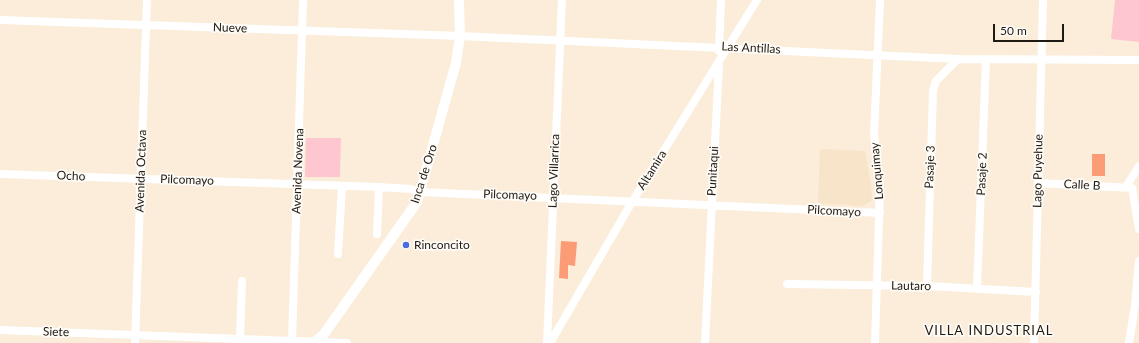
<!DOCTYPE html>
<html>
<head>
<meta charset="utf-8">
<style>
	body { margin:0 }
	#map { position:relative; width:1139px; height:343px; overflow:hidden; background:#fbedd9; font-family:Lato,sans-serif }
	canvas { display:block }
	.scale { position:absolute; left:993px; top:24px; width:71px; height:18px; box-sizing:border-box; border:2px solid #1f1a13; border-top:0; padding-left:5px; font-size:12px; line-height:14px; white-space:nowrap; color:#1f1a13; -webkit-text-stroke:3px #fffcf8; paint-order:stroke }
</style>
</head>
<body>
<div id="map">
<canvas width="1139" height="343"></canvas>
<div class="scale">50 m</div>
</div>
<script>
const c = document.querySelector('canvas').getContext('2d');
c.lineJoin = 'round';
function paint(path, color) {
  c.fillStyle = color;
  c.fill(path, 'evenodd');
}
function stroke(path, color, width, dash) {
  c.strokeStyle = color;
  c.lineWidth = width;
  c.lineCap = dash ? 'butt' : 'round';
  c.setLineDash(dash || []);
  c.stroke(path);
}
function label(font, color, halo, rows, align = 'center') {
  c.font = font + ' Lato,sans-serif';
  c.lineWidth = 3.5;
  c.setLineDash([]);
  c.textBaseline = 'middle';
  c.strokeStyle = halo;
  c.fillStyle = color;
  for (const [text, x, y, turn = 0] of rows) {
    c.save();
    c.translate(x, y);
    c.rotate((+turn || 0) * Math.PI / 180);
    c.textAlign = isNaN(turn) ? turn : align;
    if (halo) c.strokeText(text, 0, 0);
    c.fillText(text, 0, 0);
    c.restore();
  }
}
paint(new Path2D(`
	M820,149l45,2 6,34 1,14 -2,3 -8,4 -44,-3z`), '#f7e4c9');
paint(new Path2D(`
	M1115,0h24v42l-28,-3z
	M306,138h35l-1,39h-35z`), '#fec7cf');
paint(new Path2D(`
	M1092,154h13v22h-13z
	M561,241l16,1 -2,24 -7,-1v14l-9,-1z`), '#fb9c77');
stroke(new Path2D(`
	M0,20l460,16 498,23 181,1
	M719,51l2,-51
	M0,174l379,13 32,2 9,3 460,21
	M1038,183l94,5 7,41
	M1126,187l13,-21
	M377,234l2,-47
	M338,254l4,-68
	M787,284l140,2 109,6
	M927,286l6,-195 3,-10 22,-22
	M977,289l9,-230
	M0,330l347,13
	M240,340l2,-59
	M292,341l11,-341
	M135,343l12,-343
	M547,343l15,-343
	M550,343l82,-141 125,-202
	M705,343l14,-279
	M875,343l5,-156 -6,-53 6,-134
	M1034,343l9,-343
	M1129,343l6,-38 4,-44`), '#fff', 8);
stroke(new Path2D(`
	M313,343l11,-9 93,-132 39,-139 4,-27 -1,-36`), '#fff', 10);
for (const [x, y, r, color] of [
	[406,245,4,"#496cdf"]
]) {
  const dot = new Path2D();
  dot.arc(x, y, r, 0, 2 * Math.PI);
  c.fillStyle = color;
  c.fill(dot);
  stroke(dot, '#fffcf8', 1.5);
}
label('12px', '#1f1a13', '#fffcf8', [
	["Nueve",230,28,2],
	["Las Antillas",751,48,3],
	["Pasaje 3",930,167,-88],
	["Altamira",652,170,-58],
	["Avenida Octava",141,171,-88],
	["Avenida Novena",298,171,-88],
	["Lago Villarrica",554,171,-88],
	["Punitaqui",713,171,-87],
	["Lonquimay",877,171,-95],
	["Lago Puyehue",1038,171,-89],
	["Inca de Oro",424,174,-72],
	["Pasaje 2",982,174,-88],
	["Ocho",71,176,2],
	["Pilcomayo",187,180,2],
	["Calle B",1082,185,3],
	["Pilcomayo",510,195,2],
	["Pilcomayo",834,211,3],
	["Lautaro",911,286,1],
	["Siete",56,332,2]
]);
label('12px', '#1f1a13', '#fffcf8', [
	["Rinconcito",414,245]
], 'left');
c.letterSpacing = '1px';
label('13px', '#1f1a13', '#fffcf8', [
	["VILLA INDUSTRIAL",989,331]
]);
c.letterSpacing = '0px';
</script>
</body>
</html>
